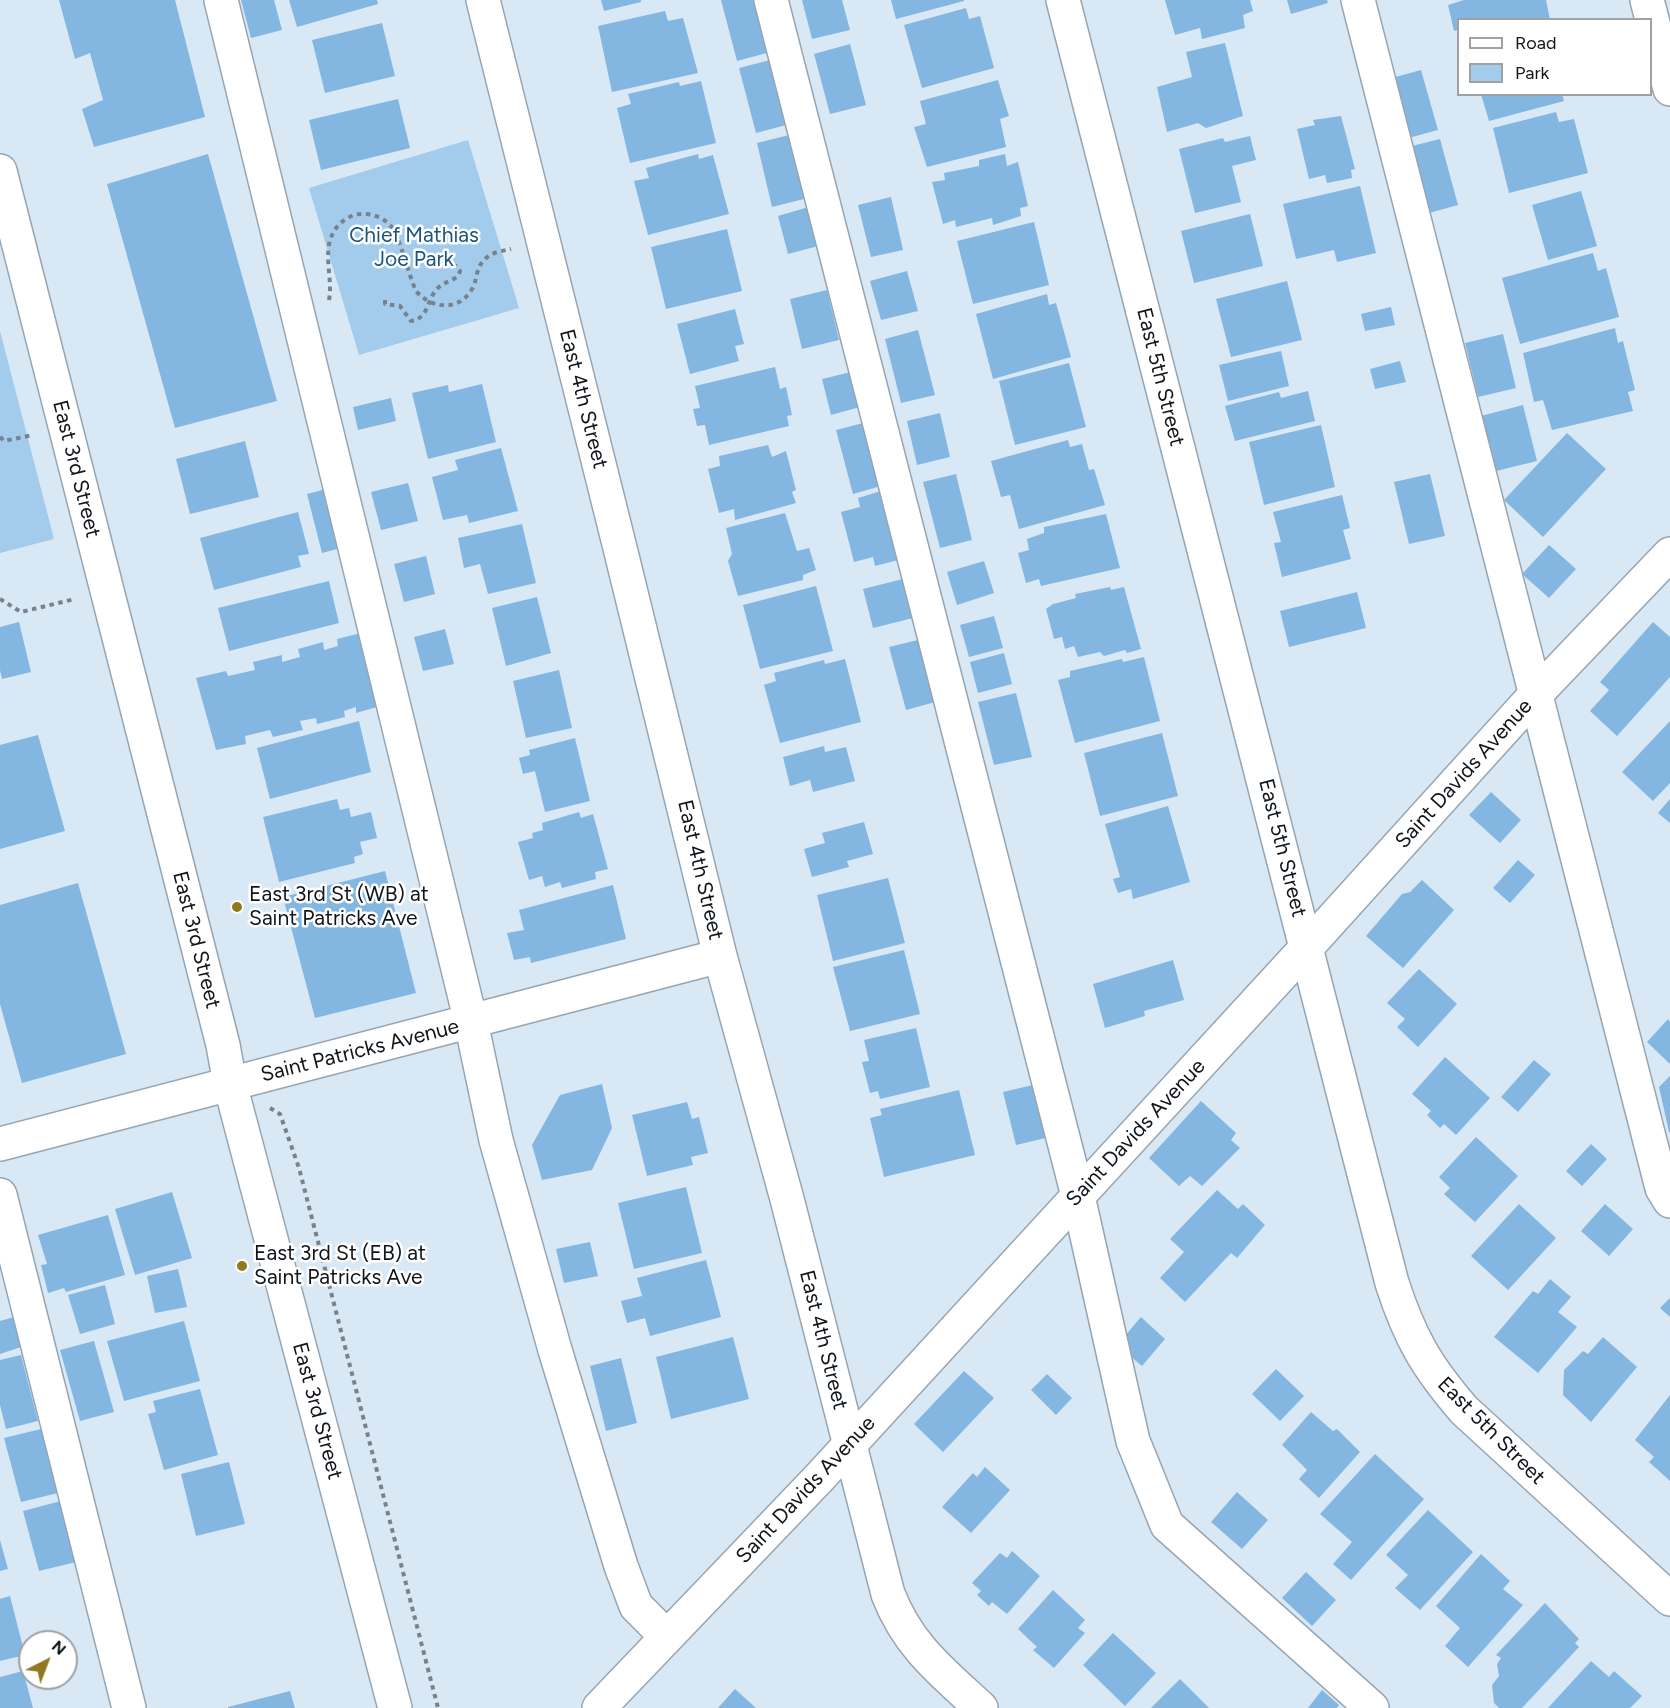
<!DOCTYPE html>
<html>
<head>
<meta charset="utf-8">
<style>
	body { margin:0 }
	#map { position:relative; width:1670px; height:1708px; overflow:hidden; background:#d8e8f5; font-family:Figtree,sans-serif }
	canvas { display:block }
	.legend { position:absolute; left:1457px; top:18px; width:195px; height:78px; box-sizing:border-box; background:#fff; border:2px solid #9fa1a3; margin:0; padding:8px 10px; list-style:none; font-size:18px; color:#10151a }
	.legend li { display:flex; align-items:center; gap:12px; height:30px }
	.legend b { width:30px; border:2px solid #9fa1a3 }
	.north { position:absolute; left:18px; top:1630px; width:60px; height:60px; box-sizing:border-box; background:#fff; border:2px solid #9fa1a3; border-radius:50%; rotate:42deg; font-size:16px; font-weight:700; line-height:24px; text-align:center; color:#10151a }
	.north::after { content:''; display:block; margin:auto; width:21px; height:27px; background:#91791f; clip-path:polygon(50% 0,100% 100%,50% 72%,0 100%) }
</style>
</head>
<body>
<div id="map">
<canvas width="1670" height="1708"></canvas>
<ul class="legend">
<li><b style="height:8px;background:#fff"></b>Road</li>
<li><b style="height:16px;background:#a2cbec"></b>Park</li>
</ul>
<div class="north">N</div>
</div>
<script>
const c = document.querySelector('canvas').getContext('2d');
c.lineJoin = 'round';
function paint(path, color) {
  c.fillStyle = color;
  c.fill(path, 'evenodd');
}
function stroke(path, color, width, dash) {
  c.strokeStyle = color;
  c.lineWidth = width;
  c.lineCap = dash ? 'butt' : 'round';
  c.setLineDash(dash || []);
  c.stroke(path);
}
function label(font, color, halo, rows, align = 'center') {
  c.font = font + ' Figtree,sans-serif';
  c.lineWidth = 5;
  c.setLineDash([]);
  c.textBaseline = 'middle';
  c.strokeStyle = halo;
  c.fillStyle = color;
  for (const [text, x, y, turn = 0] of rows) {
    c.save();
    c.translate(x, y);
    c.rotate((+turn || 0) * Math.PI / 180);
    c.textAlign = isNaN(turn) ? turn : align;
    if (halo) c.strokeText(text, 0, 0);
    c.fillText(text, 0, 0);
    c.restore();
  }
}
paint(new Path2D(`
	M468,140l51,168 -160,47 -50,-167z
	M0,331l54,208 -54,14z`), '#a2cbec');
paint(new Path2D(`
	M59,0h116l30,117 -111,30 -12,-38 21,-9 -13,-47 -15,6z
	M241,0h33l8,30 -31,8z
	M289,0h88l1,4 -81,23z
	M601,0h40v2l-37,9z
	M721,0h39l14,51 -37,10z
	M802,0h40l8,30 -38,9z
	M891,0h73v1l-68,18z
	M1165,0h85l3,11 -10,4 2,13 -43,11 -2,-11 -25,7z
	M1287,0h40l1,3 -37,11z
	M1464,0h82l4,20h-92v10l-4,1 -6,-26z
	M966,8l3,11 11,-3 14,52 -72,20 -18,-63z
	M665,11l3,10 15,-3 15,55 -86,19 -14,-66z
	M382,23l13,53 -70,17 -13,-53z
	M1225,43l18,73 -37,12 -8,-5 -31,9 -10,-45 35,-10 -6,-25z
	M850,44l16,61 -36,9 -16,-60z
	M774,59l16,65 -34,9 -17,-65z
	M1421,70l17,60 -37,10 -16,-60z
	M998,80l11,36 -9,3 6,28 -79,20 -13,-40 12,-3 -6,-23z
	M701,81l15,62 -86,20 -13,-55 14,-4 -3,-10 51,-12 1,4z
	M1481,94h81l2,7 -75,20z
	M398,99l12,49 -89,22 -12,-50z
	M1556,112l3,10 15,-3 14,54 -79,20 -16,-65z
	M1341,116l14,53 -4,1 1,8 -25,5 -2,-8 -16,4 -12,-50 18,-4 -2,-5z
	M793,134l15,64 -36,9 -15,-64z
	M1250,136l6,24 -24,6 9,36 -46,11 -16,-64 44,-11 2,4z
	M1440,139l18,66 -36,10 -18,-67z
	M208,154l69,247 -102,27 -68,-244z
	M698,154l1,5 14,-4 16,59 -81,21 -14,-54 15,-3 -3,-10z
	M1005,154l2,12 11,-4 10,44 -8,2 1,8 -28,9 -1,-7 -36,9 -1,-7 -12,4 -11,-42 13,-2 -1,-7 35,-7v-6z
	M1360,186l16,67 -39,9 -3,-12 -38,9 -13,-55z
	M1581,191l16,55 -49,14 -16,-55z
	M891,197l12,53 -32,7 -13,-52z
	M812,206l10,39 -34,9 -10,-38z
	M1250,214l13,52 -69,17 -13,-52z
	M1034,222l15,63 -76,19 -16,-63z
	M727,229l15,62 -76,18 -15,-62z
	M1593,253l5,18 8,-3 13,49 -99,27 -18,-66z
	M907,271l11,40 -37,9 -11,-39z
	M1287,281l15,59 -71,17 -15,-58z
	M827,290l12,50 -37,9 -12,-50z
	M1047,294l2,11 7,-2 15,54 -78,22 -17,-65z
	M1391,307l4,18 -30,6 -4,-17z
	M735,309l9,35 -9,2 4,15 -49,13 -13,-50z
	M1615,328l3,15 5,-2 12,49 -7,2 5,19 -81,19 -9,-30 -9,2 -11,-49z
	M918,330l17,65 -34,8 -16,-64z
	M1503,334l13,54 -38,9 -13,-54z
	M1281,351l8,35 -61,15 -9,-36z
	M1400,361l6,21 -31,7 -5,-20z
	M1069,363l17,64 -71,18 -16,-64z
	M775,367l5,22 6,-2 6,28 -5,1 2,10 -80,19 -4,-20 -8,1 -4,-17 7,-1 -5,-22z
	M851,372l9,35 -29,8 -9,-36z
	M482,384l14,58 -68,17 -16,-66 36,-8 1,7z
	M1308,391l7,30 -80,20 -10,-35 54,-14 2,6z
	M391,398l5,23 -38,9 -5,-23z
	M1523,405l14,56 -41,10 -15,-55z
	M940,413l10,44 -33,8 -10,-44z
	M871,421l17,63 -35,10 -17,-64z
	M1321,425l14,62 -71,18 -15,-63z
	M1567,433l39,36 -63,68 -39,-37z
	M1068,440l2,7 12,-3 7,26 5,-1 11,36 -86,24 -9,-34 -9,2 -10,-36z
	M245,441l14,56 -69,17 -14,-55z
	M768,445l4,12 14,-6 10,39 -4,2 4,11 -61,17 -1,-11 -15,4 -11,-44 12,-3 -1,-10z
	M501,448l17,63 -49,12 -2,-8 -24,5 -11,-43 26,-7 -3,-10z
	M956,474l16,66 -32,8 -17,-66z
	M1430,474l15,62 -36,8 -15,-62z
	M408,483l10,38 -37,9 -10,-38z
	M326,489l15,59 -19,5 -15,-59z
	M881,491l17,69 -23,6 -2,-9 -19,5 -13,-50 19,-5 -2,-9z
	M1342,495l8,33 -7,2 8,29 -69,18 -8,-34 7,-1 -8,-30z
	M298,512l11,42 -11,2 3,11 -87,23 -14,-52z
	M785,513l12,38 12,-3 7,22 -13,5v5l-65,16 -10,-35 4,-7 -6,-26z
	M1106,514l14,54 -79,18 -2,-7 -13,4 -8,-30 11,-3 -2,-11 17,-6v-6z
	M522,524l14,59 -48,11 -8,-30 -16,4 -6,-30z
	M1549,545l27,24 -27,29 -27,-24z
	M426,556l9,38 -31,8 -10,-38z
	M984,561l10,32 -37,12 -10,-33z
	M907,578l10,39 -44,11 -10,-39z
	M329,581l10,42 -110,28 -11,-43z
	M816,586l17,65 -73,18 -17,-64z
	M1110,587l1,3 13,-3 17,62 -14,4 -2,-3 -21,6 -4,-4 -22,5 -4,-11 -9,3 -3,-12 -8,2 -8,-30 7,-5 23,-6 -1,-4z
	M1357,592l9,36 -77,19 -9,-36z
	M537,597l14,56 -45,13 -14,-58z
	M994,616l9,32 -34,9 -9,-32z
	M19,622l12,50 -29,7 -2,-9v-43z
	M1653,622l17,15v40l-53,59 -27,-25 19,-21 -9,-8z
	M445,629l9,35 -31,7 -9,-34z
	M365,632l19,73 -28,8v-6l-12,4 1,6 -28,7 -1,-6 -16,3 3,9 -30,7 -3,-7 -25,6 1,8 -30,6 -20,-72 30,-7 2,5 27,-6 -2,-8 29,-7v7l18,-5 -2,-8 25,-7 1,8 14,-4 -1,-7z
	M922,639l17,62 -33,9 -17,-63z
	M1004,653l8,31 -34,9 -8,-31z
	M1144,657l16,64 -85,22 -17,-63 12,-3v-6l52,-12 1,3z
	M845,659l16,63 -81,21 -16,-58 12,-4 -2,-8 50,-13 1,4z
	M559,670l13,58 -46,10 -13,-57z
	M1016,693l16,64 -38,8 -16,-63z
	M359,721l12,51 -101,27 -13,-51z
	M1670,721v62l-17,18 -31,-29z
	M1162,733l16,63 -78,20 -16,-63z
	M38,735l27,96 -65,18v-104z
	M575,738l15,63 -45,11 -10,-41 -12,3 -4,-16 11,-3 -1,-5z
	M824,746l1,6 21,-5 9,34 -42,11 -3,-12 -20,6 -7,-29z
	M1491,792l30,28 -21,23 -31,-28z
	M337,799l3,11 9,-2 2,9 20,-5 6,26 -17,4 3,12 -9,3 1,6 -76,19 -16,-65z
	M1670,799v24l-12,-10z
	M1168,806l22,76 -57,17 -2,-10 -13,4 -5,-14 7,-2 -15,-53z
	M579,812l2,6 12,-4 15,55 -13,3 1,7 -34,9 -2,-6 -15,5 -3,-11 -13,4 -11,-38 15,-4 -1,-5 11,-3 -1,-7z
	M864,822l9,32 -26,7 2,6 -37,10 -8,-28 21,-6 -3,-10z
	M1518,860l17,15 -25,28 -17,-15z
	M385,871l31,122 -101,25 -32,-121z
	M888,878l17,65 -72,18 -16,-66z
	M1422,880l32,30 -51,58 -37,-32 36,-42 8,-2z
	M78,883l48,171 -104,29 -22,-79v-99z
	M613,885l13,54 -95,24 -1,-6 -16,3 -7,-27 17,-3 -5,-20z
	M904,950l16,64 -70,17 -17,-64z
	M1173,960l11,40 -40,11 1,5 -40,12 -12,-44z
	M1419,969l38,35 -39,43 -21,-20 8,-8 -18,-16z
	M1668,1019l2,3v42l-23,-22z
	M916,1028l14,59 -50,12 -2,-8 -8,2 -8,-31 7,-1 -5,-21z
	M1445,1057l45,41 -34,37 -12,-11 -4,4 -13,-13 4,-4 -19,-17z
	M1534,1060l17,14 -33,38 -17,-15z
	M1670,1076v56h-1l-10,-45z
	M602,1084l10,44 -20,42 -50,10 -10,-35 28,-50z
	M1037,1084l13,53 -34,8 -13,-53z
	M959,1090l16,65 -91,22 -14,-59 12,-3 -2,-6z
	M1201,1101l35,32 -5,7 9,8 -38,38 -12,-10 -11,10 -30,-28z
	M687,1102l5,17 7,-2 9,36 -17,4 2,8 -46,11 -15,-61z
	M1476,1137l42,39 -43,46 -31,-28 6,-6 -11,-11z
	M1591,1144l16,15 -25,27 -16,-15z
	M686,1187l16,66 -68,16 -16,-66z
	M1217,1190l21,19 5,-5 22,21 -28,33 -6,-5 -46,49 -25,-24 24,-26 -14,-13z
	M172,1192l20,66 -57,17 -20,-66z
	M1519,1204l37,34 -48,52 -37,-34z
	M1605,1204l28,25 -24,27 -28,-25z
	M108,1215l17,60 -59,17 -2,-4 -16,5 -7,-28 6,-1 -9,-29z
	M590,1242l8,34 -34,7 -8,-34z
	M706,1260l15,57 -71,19 -5,-18 -18,5 -6,-22 21,-5 -5,-18z
	M178,1269l9,38 -32,6 -8,-37z
	M1550,1279l21,18 -13,15 19,15 -39,46 -44,-36 39,-46 5,3z
	M105,1285l10,39 -35,10 -12,-39z
	M1670,1298v19l-10,-9z
	M14,1317l7,30 -21,7v-33z
	M1141,1317l24,22 -23,27 -25,-21z
	M184,1321l16,60 -76,20 -17,-60z
	M733,1337l16,62 -78,20 -15,-62z
	M1603,1337l34,30 -46,55 -28,-27 1,-25 19,-19 5,3z
	M94,1341l20,71 -34,9 -20,-71z
	M21,1355l17,66 -32,8 -6,-24v-45z
	M621,1358l16,65 -31,8 -16,-65z
	M1276,1369l28,27 -24,25 -28,-27z
	M964,1371l30,27 -51,54 -29,-28z
	M1047,1374l25,24 -16,17 -25,-25z
	M200,1389l18,66 -54,15 -16,-56 8,-2 -3,-11z
	M1670,1395v86l-21,-19 5,-5 -19,-17z
	M1311,1412l22,19 4,-2 23,23 -41,46 -20,-19 8,-9 -25,-25z
	M41,1429l17,64 -37,9 -17,-64z
	M1375,1454l49,45 -73,81 -18,-16 19,-22 -32,-28z
	M229,1462l16,62 -49,12 -15,-62z
	M985,1467l25,23 -39,43 -29,-26 31,-34 4,4z
	M1237,1492l31,28 -26,29 -31,-27z
	M61,1501l15,61 -37,9 -16,-60z
	M1428,1510l45,42 -53,58 -25,-22 13,-13 -22,-20z
	M0,1540l8,29 -8,2z
	M1012,1551l28,25 -33,38 -15,-12 -3,4 -12,-11 4,-4 -9,-8 28,-30 7,5z
	M1481,1554l29,27 -7,8 20,16 -55,62 -23,-21 15,-18 -24,-22z
	M1306,1572l30,28 -24,26 -30,-28z
	M1053,1590l32,30 -7,8 7,5 -31,35 -21,-18 4,-3 -19,-18z
	M10,1596l15,59 -25,6v-62z
	M1545,1603l34,36 -4,4 4,4 -57,61h-23l-5,-5 -2,-18 7,-9 -2,-12 4,-6 -5,-3z
	M1113,1633l43,40 -31,33 -42,-41z
	M1591,1661l18,16 5,-6 28,25 -12,12h-82z
	M23,1671l10,37h-33v-31z
	M1180,1679l29,29h-58z
	M735,1689l21,19h-38z
	M1322,1690l17,15 -2,3h-29z
	M290,1691l5,17h-67v-1z`), '#83b7e1');
const minor = new Path2D(`
	M221,0l250,1022 25,118 59,210 66,216 15,40 31,31
	M483,0l138,552 99,404 67,243 101,395c20,52 54,78 93,114
	M771,0l307,1196 55,245 34,84 205,183
	M1063,0l329,1283c18,55 34,83 72,127l206,189
	M1358,0l304,1188 8,13
	M1647,0l23,89
	M0,171l223,874 7,39 165,624
	M0,1144l720,-188
	M0,1195l129,513
	M599,1708l220,-230 488,-531 228,-252 135,-141`);
stroke(minor, '#96a5b1', 36);
stroke(new Path2D(`
	M329,300c4,-21 -6,-45 3,-65 5,-11 17,-21 29,-21 12,-1 26,5 32,15 9,16 15,44 23,62 15,18 43,21 56,-2 6,-10 3,-21 13,-30 7,-7 17,-8 26,-10
	M385,300v4l15,2 11,15c19,-3 15,-22 27,-33 7,-8 19,-6 22,-17l-5,-6
	M0,437l4,4 29,-6
	M0,599l21,13 54,-13
	M270,1108l10,6 19,54 139,540`), '#78828c', 4, [4.5, 4.5]);
stroke(minor, '#fff', 33);
for (const [x, y, r, color] of [
	[237,907,6,"#91791f"],
	[242,1266,6,"#91791f"]
]) {
  const dot = new Path2D();
  dot.arc(x, y, r, 0, 2 * Math.PI);
  c.fillStyle = color;
  c.fill(dot);
  stroke(dot, '#fff', 2);
}
label('21px', '#19547d', '#fff', [
	["Chief Mathias",414,236],
	["Joe Park",414,260]
]);
label('21px', '#10151a', '#fff', [
	["East 5th Street",1160,377,76],
	["East 4th Street",583,399,76],
	["East 3rd Street",76,469,76],
	["Saint Davids Avenue",1464,774,-48],
	["East 5th Street",1282,848,76],
	["East 4th Street",700,870,77],
	["East 3rd Street",196,940,76],
	["Saint Patricks Avenue",360,1051,-14],
	["Saint Davids Avenue",1136,1133,-47],
	["East 4th Street",823,1340,76],
	["East 3rd Street",317,1411,75],
	["East 5th Street",1491,1431,45],
	["Saint Davids Avenue",806,1490,-47]
]);
label('21px', '#10151a', '#fff', [
	["East 3rd St (WB) at",249,895],
	["Saint Patricks Ave",249,919],
	["East 3rd St (EB) at",254,1254],
	["Saint Patricks Ave",254,1278]
], 'left');
</script>
</body>
</html>
